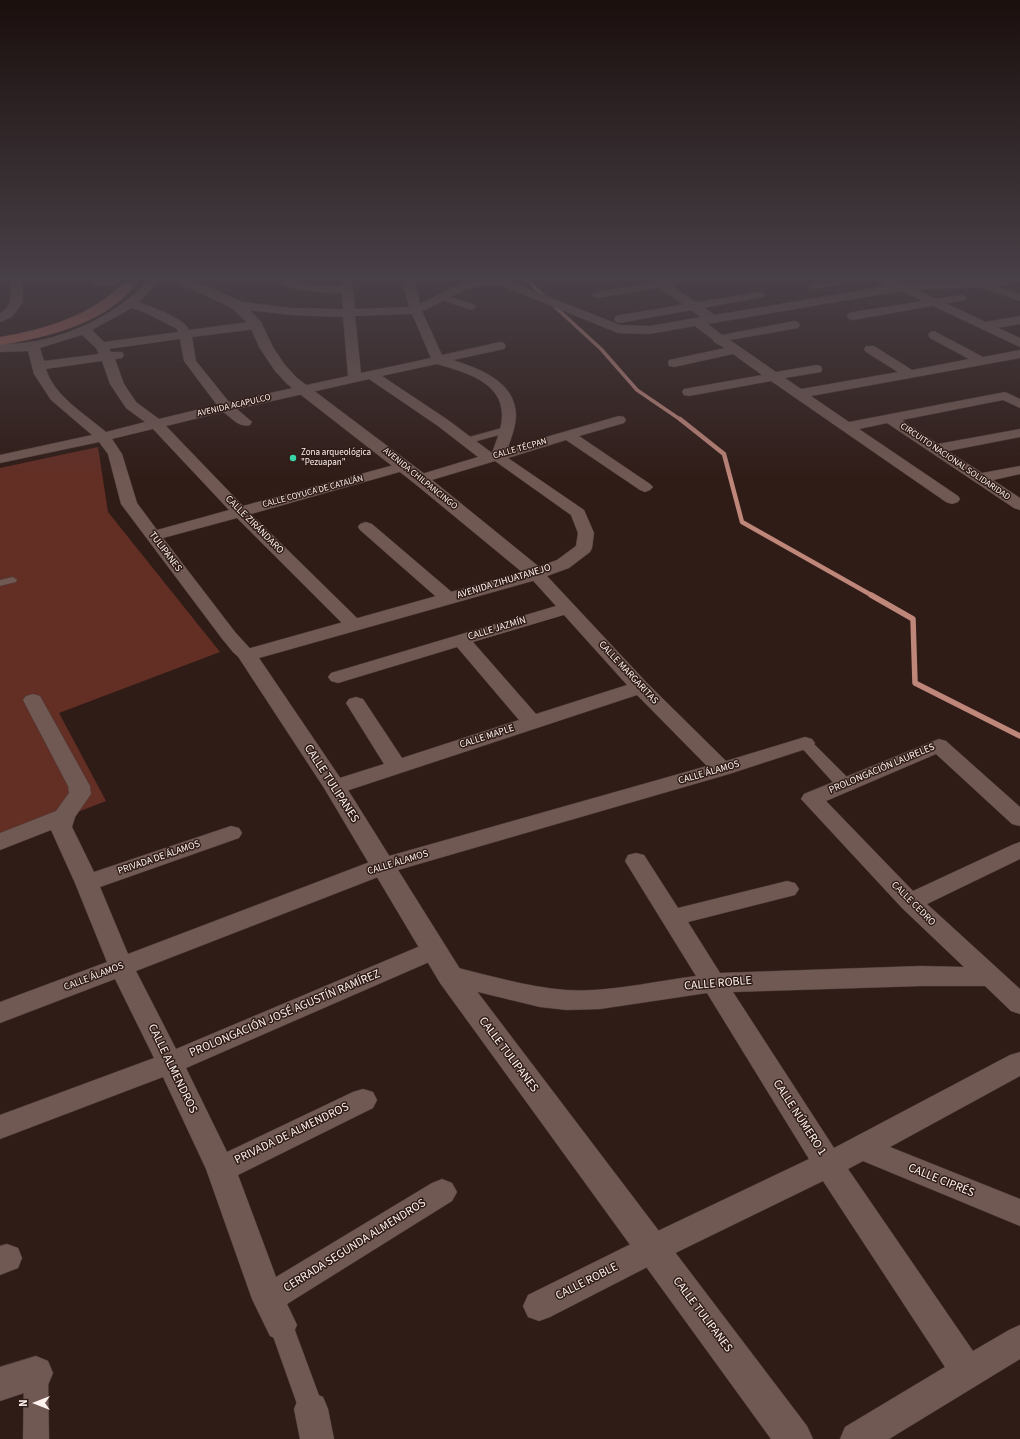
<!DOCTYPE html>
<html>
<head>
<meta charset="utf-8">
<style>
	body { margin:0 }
	#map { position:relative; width:1020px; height:1439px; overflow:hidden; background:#301c17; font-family:"Source Sans 3",sans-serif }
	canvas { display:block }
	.north { position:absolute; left:16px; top:1383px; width:40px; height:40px; -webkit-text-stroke:3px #301c17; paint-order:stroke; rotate:270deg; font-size:11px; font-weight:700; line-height:16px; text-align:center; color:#fef2ef }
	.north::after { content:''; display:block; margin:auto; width:14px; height:18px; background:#fef2ef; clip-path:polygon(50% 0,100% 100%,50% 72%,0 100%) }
</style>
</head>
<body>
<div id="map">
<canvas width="1020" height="1439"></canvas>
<div class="north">N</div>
</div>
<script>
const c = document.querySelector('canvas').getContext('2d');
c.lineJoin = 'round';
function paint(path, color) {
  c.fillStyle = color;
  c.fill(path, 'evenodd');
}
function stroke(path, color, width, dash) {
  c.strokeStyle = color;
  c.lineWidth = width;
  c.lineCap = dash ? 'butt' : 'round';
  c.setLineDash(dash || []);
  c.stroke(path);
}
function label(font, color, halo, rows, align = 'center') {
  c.font = font + ' "Source Sans 3",sans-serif';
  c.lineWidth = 3;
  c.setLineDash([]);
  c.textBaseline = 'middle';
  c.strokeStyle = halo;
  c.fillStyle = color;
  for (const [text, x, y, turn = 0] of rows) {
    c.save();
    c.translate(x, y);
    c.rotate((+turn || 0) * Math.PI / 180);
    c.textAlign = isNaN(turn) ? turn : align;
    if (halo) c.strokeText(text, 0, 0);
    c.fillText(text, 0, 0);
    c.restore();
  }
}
paint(new Path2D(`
	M98,447l10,65 112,140 -161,61 47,88 -106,41v-374z`), '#632e24');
stroke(new Path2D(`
	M523,279l6,3 17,16
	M552,304l49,45 36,41 44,30`), '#bf867a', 3.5);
stroke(new Path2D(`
	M680,419l44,35 18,68 131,74`), '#bf867a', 4.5);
stroke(new Path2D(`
	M871,595l42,24 2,64 105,53`), '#bf867a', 5.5);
const service = new Path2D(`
	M13,577l4,3 -1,2 -16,4v-6z`);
const pedestrian = new Path2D(`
	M441,294l34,11 1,2 -4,3 -34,-11 -1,-2z
	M506,427l5,3 -1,2 -44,12 -5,-3 1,-2z
	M805,738l5,2 41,41 2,4 -2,4 -6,1 -6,-1 -39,-43 -3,-3 3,-3z
	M281,1313l9,4 34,92 -4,9 -9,4 -9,-4 -33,-93 3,-8z
	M36,1361l9,3 3,9 1,66h-26l1,-66 3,-9z`);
const minor = new Path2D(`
	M10,279h12l1,23 -11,15 -12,5v-9c14,-7 11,-21 10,-34z
	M87,279h34c-8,10 -26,10 -34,0z
	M150,279h11l-22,23c12,5 46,16 50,28l67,-9 4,1 2,3 -2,3 -4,1 -64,8 4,24 33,41 119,-26 -5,-59 -51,-2 -55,-6 -4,-2 -2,-2 2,-2 4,-2 55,7 51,1 -1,-16c-16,0 -58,-2 -68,-14h15l23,6 29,1 -1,-7h12l3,30 54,-2 -7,-28h12l6,25 43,-22 11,-3h30l116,46 29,1 64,-11 4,1 2,3 -2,3 -9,2 14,11 72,-14 4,1 2,3 -2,3 -68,12 46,32 40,-7 5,1 1,3 -1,3 -36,6 16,11 97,-17 -32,-20 -2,-3 2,-3h8l38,24 57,-11 -39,-21 -2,-3 2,-3 4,-1 49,26 37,-7v8l-209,38 38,26 156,-30 15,7v9l-17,-8 -101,20 36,24 82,-15v8l-72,14 34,22 38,-7v8l-27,6 27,18v12l-6,-2 -127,-85 -28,6 99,67 2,3 -2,3 -6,2 -6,-2 -175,-121 -82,15 -5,-1 -2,-3 2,-3 78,-14 -29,-21 -59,13 -5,-1 -1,-3 1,-3 56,-12 -11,-6 -2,-3 -17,-13 -46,8 -31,-1 -118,-48c-33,-3 -49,14 -78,26l20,44 58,-13 4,1 2,3 -2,3 -51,11c27,9 62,21 63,55 0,11 -5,23 -8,33l111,-32 5,1 2,3 -2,3 -45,13 71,48 3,3 -3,3 -5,2 -5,-2 -74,-50 -58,18 76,52 10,23 -2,15 -2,4 -21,16 -22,8 100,107 79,78 79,-24 7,2 3,4 -3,4 -83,27 -338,98 -255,99 40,78 249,-105 9,-3 9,3 3,6 -3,6 -257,112 41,84 126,-60 10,-3 10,3 4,8 -4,8 -135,67 38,102 156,-94 10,-4 10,4 5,9 -5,9 -165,103 10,21 -5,11 -11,5 -11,-5 -18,-37 -46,-130 -43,-92 -163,62v-24l154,-57 -39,-79 -115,44v-21l107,-40 -32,-79 -24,-53 -51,20v-17l56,-22 13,-18 -1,-7 -45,-86 3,-4 7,-2 7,2 50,90 1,8 -16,23 -3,10 22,45 137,-46 8,2 3,5 -3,5 -139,49 28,67 247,-94 332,-94 -70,-71 -294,97 -8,2 -8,-2 -3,-5 3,-5 57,-18 -38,-61 3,-4 7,-2 7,2 39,59 117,-38 -62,-73 -119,36 -7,-2 -3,-4 3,-4 225,-67 -29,-32 3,-4 27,-10 19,-14 2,-13 -7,-18 -76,-54 -70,21 -5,2 -5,-2 -3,-3 3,-3 63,-19 -40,-31 -69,-47 -132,30 15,13 -2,3c-11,3 -18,-7 -27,-13l-57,14 77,80 162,-44 5,1 2,3 -2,3 -159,45 109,107 3,4 -3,4 -6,1 -6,-1 -111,-111 -74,20 72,94 21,23 -2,4c-16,4 -22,-9 -31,-19l-102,-136 -13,-50 -9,-12 -99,21v-8l92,-20 -41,-35 -17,-26 -6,-23 -28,1v-8c55,1 112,-25 150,-65zM132,308l16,6 29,15 1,3 -74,10 -12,-12zM412,314l19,44 -70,15 -6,-57zM82,335l14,13 3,6 -55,7 -4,-13zM180,339l4,22 33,44 -58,14 -23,-17 -12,-18 -9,-25 7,-1 2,-3 -2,-3h-11l-2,-3zM102,361l8,23 16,24 19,14 -39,10c-21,-18 -52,-36 -60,-63zM437,364c26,8 65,17 65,51 0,13 -6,26 -10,38l-44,-33 -66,-44zM153,429l76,81 -72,20 -20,-27 -15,-49 -10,-15zM564,615l63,70 -91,29 -63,-72z
	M670,279h26l-5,3 -93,16 -4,-1 -2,-2 2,-2 4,-1z
	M833,279h25l-5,3 -39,7 -4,-1 -2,-2 2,-2z
	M873,279h15l15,5 117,-5v2l-22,6 22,7v7l-40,-14 -77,3 -20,-5z
	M759,292l4,1 2,2 -2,2 -143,26 -4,-1 -2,-3 2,-3 4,-1z
	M961,295l4,1 2,2 -2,2 -112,20 -4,-1 -2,-3 2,-3 4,-1z
	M1020,316v8l-35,6 -4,-1 -2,-3 2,-3 4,-1z
	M366,522l6,2 82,70 3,4 -3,4 -6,1 -6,-1 -82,-72 -2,-3 2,-3z
	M939,739l7,2 74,66v19l-8,-2 -76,-70 -110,47 87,90 99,-46 8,-3v17l-93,45 93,85v25l-9,-3 -26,-25h-64l-188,6 101,156 176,-93 10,-3v24l-130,71 130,52v27l-157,-65 -15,8 125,182 36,-21 11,-5v34l-131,80h-49l5,-12 100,-60 -122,-186 -160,78 -113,58 -11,4 -11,-4 -5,-11 5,-11 113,-56 168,-80 -102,-166 -107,16 -33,1 -27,-3 -99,-24 -4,-7 4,-7 9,-3c38,9 77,21 116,24 41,3 89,-9 130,-14l-71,-115 3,-6 8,-2 8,2 34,53 109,-27 8,2 4,6 -4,6 -107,27 32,51 201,-7 43,1 -62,-59 -101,-109 3,-5z
	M7,1244l11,4 4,10 -4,10 -18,7v-29z
	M36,1356l12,5 5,12 -5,12 -48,16v-34z
	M311,1392l12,5 5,12 6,30h-34l-6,-30 5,-12z`);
const tertiary = new Path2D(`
	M174,279h16l52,23 19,20 12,25 12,18 12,13 129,97 117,95 2,4 -2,4 -284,80 84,124 117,187 347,457 6,13h-42l-331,-456 -116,-195 -87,-133 3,-4 282,-79 -108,-89 -127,-99 -12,-13 -16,-24 -9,-21 -18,-18 -56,-26z
	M647,279h15l53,36 188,-32 117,55v9l-119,-56 -188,32 -5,-1z`);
const primary = new Path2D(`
	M127,279h13c-30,44 -91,58 -140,66v-8c47,-8 94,-22 127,-58z`);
stroke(service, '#4a3a38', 1);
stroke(pedestrian, '#4a3a38', 1);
stroke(minor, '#4a3a38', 1);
stroke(tertiary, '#4a3a38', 1);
stroke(primary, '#4a3a38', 1);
paint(service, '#715953');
paint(pedestrian, '#715953');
paint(minor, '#715953');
paint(tertiary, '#715953');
paint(primary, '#ab6456');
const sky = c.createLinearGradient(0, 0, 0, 481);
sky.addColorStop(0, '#1a0f0d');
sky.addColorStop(0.58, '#484047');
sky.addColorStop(1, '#48404700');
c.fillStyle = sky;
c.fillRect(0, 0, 1020, 481);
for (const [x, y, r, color] of [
	[293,458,4,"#39d4a5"]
]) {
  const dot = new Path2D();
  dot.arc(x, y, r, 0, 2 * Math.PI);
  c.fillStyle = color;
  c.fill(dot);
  stroke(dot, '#301c17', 1.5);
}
label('9px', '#fef2ef', '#301c17', [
	["AVENIDA ACAPULCO",234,406,-13],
	["CALLE TÉCPAN",520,449,-16],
	["CIRCUITO NACIONAL SOLIDARIDAD",955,462,34],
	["AVENIDA CHILPANCINGO",420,479,39],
	["CALLE COYUCA DE CATALÁN",313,492,-15]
]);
label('9px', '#fef2ef', '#301c17', [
	["Zona arqueológica",301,453],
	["\"Pezuapan\"",301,463]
], 'left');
label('10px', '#fef2ef', '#301c17', [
	["CALLE ZIRÁNDARO",254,525,45],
	["TULIPANES",165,552,53],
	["AVENIDA ZIHUATANEJO",504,582,-17],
	["CALLE JAZMÍN",497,629,-17],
	["CALLE MARGARITAS",628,673,47],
	["CALLE MAPLE",487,737,-18],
	["PROLONGACIÓN LAURELES",882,769,-23],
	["CALLE ÁLAMOS",709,773,-16],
	["PRIVADA DE ÁLAMOS",159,858,-19],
	["CALLE ÁLAMOS",398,863,-17],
	["CALLE CEDRO",913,904,45],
	["CALLE ÁLAMOS",94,977,-21]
]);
label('12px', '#fef2ef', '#301c17', [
	["CALLE TULIPANES",331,784,57],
	["CALLE ROBLE",718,984,-5],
	["PROLONGACIÓN JOSÉ AGUSTÍN RAMÍREZ",285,1014,-23],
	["CALLE TULIPANES",508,1055,53],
	["CALLE ALMENDROS",172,1069,64],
	["CALLE NÚMERO 1",799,1118,57],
	["PRIVADA DE ALMENDROS",292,1134,-26],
	["CALLE CIPRÉS",941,1181,22],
	["CERRADA SEGUNDA ALMENDROS",355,1246,-32],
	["CALLE ROBLE",587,1282,-27],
	["CALLE TULIPANES",702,1315,53]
]);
</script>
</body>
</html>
